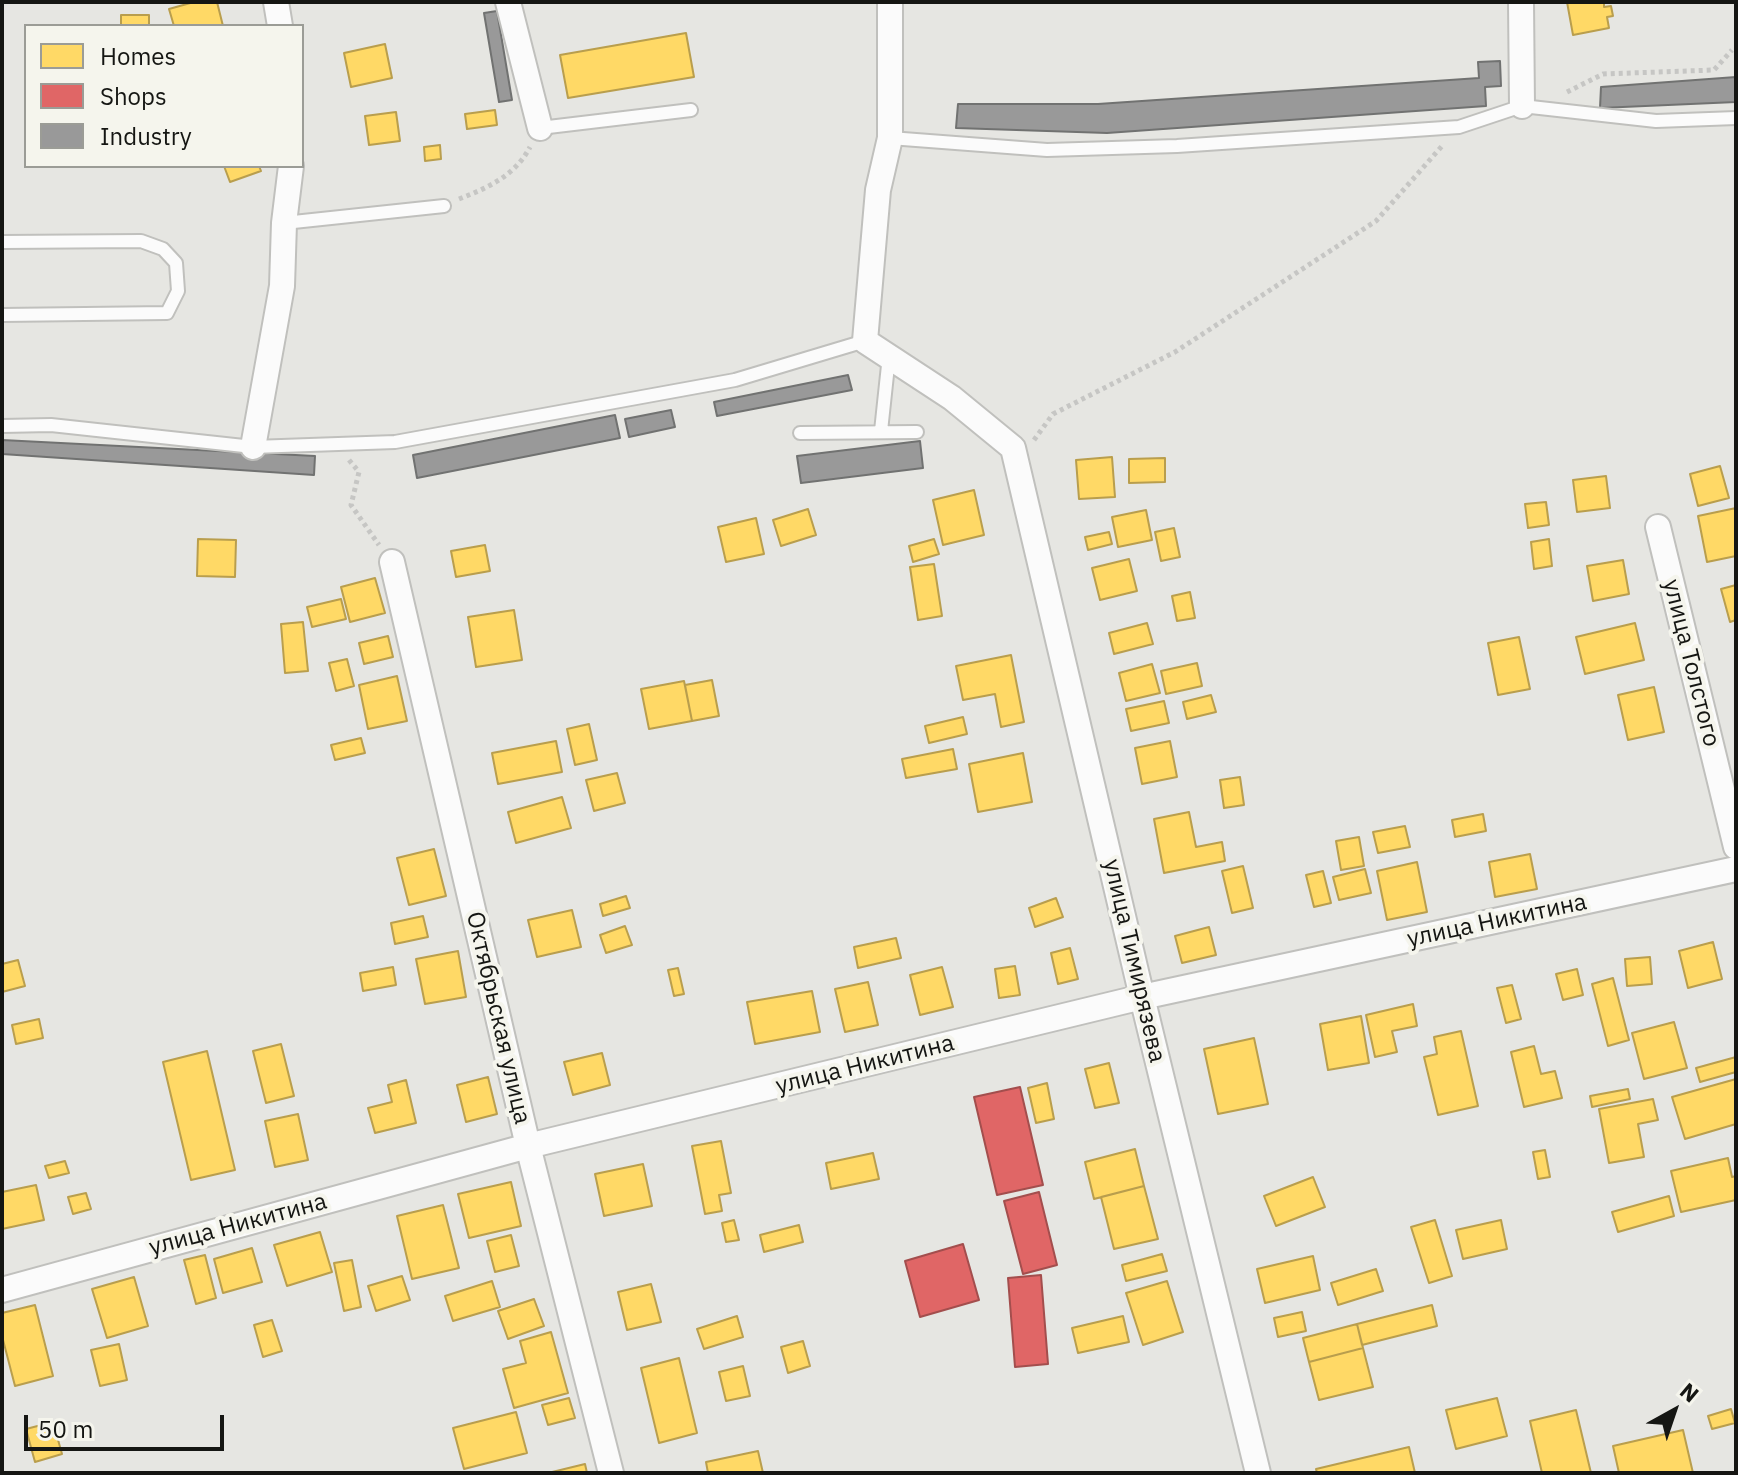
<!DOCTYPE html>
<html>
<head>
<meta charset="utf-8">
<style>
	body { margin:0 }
	#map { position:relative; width:1738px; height:1475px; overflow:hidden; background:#e6e6e2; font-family:"IBM Plex Sans",sans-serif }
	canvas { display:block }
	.frame { position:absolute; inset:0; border:4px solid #151613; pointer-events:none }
	.legend { position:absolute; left:24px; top:24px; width:280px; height:144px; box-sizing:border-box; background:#f5f5ed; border:2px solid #9b9c96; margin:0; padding:10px 14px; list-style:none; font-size:24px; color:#151613 }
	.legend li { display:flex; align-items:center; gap:16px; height:40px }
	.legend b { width:40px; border:2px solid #9b9c96 }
	.north { position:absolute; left:1634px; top:1371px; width:80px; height:80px; -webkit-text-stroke:6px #f5f5ed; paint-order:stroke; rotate:40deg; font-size:22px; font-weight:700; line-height:32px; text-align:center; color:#151613 }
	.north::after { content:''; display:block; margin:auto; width:28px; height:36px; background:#151613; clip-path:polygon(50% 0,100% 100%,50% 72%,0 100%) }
	.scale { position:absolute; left:24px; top:1415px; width:200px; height:36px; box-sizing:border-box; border:4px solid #151613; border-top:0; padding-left:10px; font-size:24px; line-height:28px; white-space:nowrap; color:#151613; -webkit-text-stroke:6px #f5f5ed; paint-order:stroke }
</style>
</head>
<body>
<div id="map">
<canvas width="1738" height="1475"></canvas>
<div class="frame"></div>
<ul class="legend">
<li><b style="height:22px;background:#ffd966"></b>Homes</li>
<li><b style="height:22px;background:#e06666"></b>Shops</li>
<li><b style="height:22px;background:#999"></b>Industry</li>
</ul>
<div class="north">N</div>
<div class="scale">50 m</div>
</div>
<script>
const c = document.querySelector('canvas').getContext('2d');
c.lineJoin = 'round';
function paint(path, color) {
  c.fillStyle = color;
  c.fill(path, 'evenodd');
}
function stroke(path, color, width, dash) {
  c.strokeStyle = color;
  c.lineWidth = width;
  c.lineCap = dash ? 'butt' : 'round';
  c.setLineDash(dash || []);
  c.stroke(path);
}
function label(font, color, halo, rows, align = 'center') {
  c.font = font + ' "IBM Plex Sans",sans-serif';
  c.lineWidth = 8;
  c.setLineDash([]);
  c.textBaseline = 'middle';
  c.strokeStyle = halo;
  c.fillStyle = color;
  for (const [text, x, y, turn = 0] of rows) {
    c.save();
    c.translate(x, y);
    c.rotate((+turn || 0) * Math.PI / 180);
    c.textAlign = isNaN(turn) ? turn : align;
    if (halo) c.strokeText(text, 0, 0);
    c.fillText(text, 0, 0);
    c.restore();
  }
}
const homes = new Path2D(`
	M194,2h23l6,24h-49l-5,-17z
	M1567,2h37v5l7,-1 2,10 -6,1 2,11 -36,7z
	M121,15h28v11h-28z
	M686,33l8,44 -126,21 -8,-43z
	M385,44l7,34 -41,9 -7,-34z
	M495,110l2,15 -30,4 -2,-15z
	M396,112l4,29 -31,4 -4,-29z
	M440,145l1,14 -16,2 -1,-14z
	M224,166h35l2,5 -31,11z
	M1112,457l3,40 -36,2 -3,-39z
	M1165,458v24l-36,1v-24z
	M1720,466l9,32 -31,8 -8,-32z
	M1606,476l4,32 -33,4 -4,-32z
	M974,490l10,45 -41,10 -10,-45z
	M1546,502l3,23 -21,3 -3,-24z
	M1736,508v48l-29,6 -9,-46z
	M808,509l8,26 -35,11 -8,-26z
	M1146,510l6,30 -34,7 -6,-30z
	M756,518l8,36 -38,8 -8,-35z
	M1174,528l6,29 -19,4 -6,-29z
	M1109,532l3,12 -24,6 -3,-13z
	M198,539l38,1 -1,37 -38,-1z
	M934,539l5,15 -26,8 -4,-16z
	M1549,539l3,27 -18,3 -3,-27z
	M485,545l5,26 -34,6 -5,-26z
	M1129,559l8,32 -37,9 -8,-32z
	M1623,560l6,34 -36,7 -6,-35z
	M934,564l8,52 -24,4 -8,-53z
	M375,578l10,35 -35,9 -9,-35z
	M1736,585v35l-6,2 -9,-33z
	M1190,592l5,26 -18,3 -5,-25z
	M341,599l5,20 -34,8 -5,-20z
	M514,610l8,50 -46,7 -8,-50z
	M303,622l5,49 -23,2 -4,-49z
	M1147,623l6,21 -39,10 -5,-21z
	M1635,623l9,37 -59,14 -9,-37z
	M388,636l5,21 -29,7 -5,-21z
	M1519,637l11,52 -32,6 -10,-52z
	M1011,655l13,67 -23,5 -6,-33 -32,6 -7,-34z
	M347,659l7,27 -18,5 -7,-28z
	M1197,663l5,23 -36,8 -5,-23z
	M1152,664l8,29 -34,8 -7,-28z
	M397,676l10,45 -39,8 -9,-44z
	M712,680l7,36 -27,5 -7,-36z
	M684,681l8,40 -43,8 -8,-40z
	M1654,687l10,45 -36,8 -10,-45z
	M1211,695l5,17 -29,7 -4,-17z
	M1164,701l5,22 -38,8 -5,-22z
	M963,717l4,17 -38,9 -4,-17z
	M589,724l8,36 -22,5 -8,-36z
	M361,738l4,15 -30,7 -4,-15z
	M556,741l6,31 -64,12 -6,-31z
	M1170,741l7,36 -35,7 -7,-36z
	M953,749l4,20 -51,9 -4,-19z
	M1023,753l9,49 -54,10 -9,-48z
	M617,773l8,30 -31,8 -8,-31z
	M1240,777l4,28 -20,3 -4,-28z
	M562,797l9,31 -55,15 -8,-31z
	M1189,812l7,35 26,-5 3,19 -61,12 -10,-54z
	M1483,814l3,17 -31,6 -3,-17z
	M1405,826l5,21 -32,6 -5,-21z
	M1359,837l5,29 -23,4 -5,-29z
	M434,849l12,47 -37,9 -12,-47z
	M1530,854l7,35 -42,8 -6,-35z
	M1417,862l10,50 -40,8 -10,-49z
	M1243,866l10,42 -21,5 -10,-42z
	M1365,869l6,24 -32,7 -6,-23z
	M1323,871l8,32 -17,4 -8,-32z
	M626,896l4,12 -27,8 -3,-12z
	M1056,898l7,19 -28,10 -6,-19z
	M572,910l9,37 -44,10 -9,-37z
	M423,916l5,21 -33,7 -4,-21z
	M625,926l7,19 -26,8 -6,-18z
	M1209,927l7,28 -34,8 -7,-27z
	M896,938l5,20 -43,10 -4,-21z
	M1713,942l9,37 -34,9 -9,-37z
	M1070,948l8,31 -20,5 -7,-31z
	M458,951l8,46 -41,7 -9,-45z
	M1650,957l2,27 -25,2 -2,-27z
	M18,960l7,26 -23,6v-28z
	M1015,966l5,29 -21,3 -4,-29z
	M393,967l3,18 -33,6 -3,-18z
	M942,967l11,40 -33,8 -10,-40z
	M678,968l6,26 -10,2 -6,-26z
	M1577,969l6,26 -20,5 -7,-26z
	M1613,978l16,62 -21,6 -16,-62z
	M868,982l10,43 -33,7 -10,-43z
	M1512,985l9,34 -15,4 -9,-35z
	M812,991l8,41 -65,12 -8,-42z
	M1413,1004l4,22 -25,5 5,21 -22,5 -9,-42z
	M1361,1016l8,47 -41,7 -8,-46z
	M39,1019l4,19 -27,6 -4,-19z
	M1674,1022l13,46 -43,11 -12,-46z
	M1461,1031l17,75 -40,9 -14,-58 13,-3 -3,-17z
	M1254,1038l14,66 -50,10 -14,-65z
	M281,1044l13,52 -28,7 -13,-52z
	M1534,1046l7,28 14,-3 7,27 -38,9 -13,-55z
	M207,1051l28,119 -44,10 -28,-118z
	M602,1053l8,32 -37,10 -9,-33z
	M1736,1057v15l-36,10 -4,-14z
	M1109,1063l10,40 -24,5 -10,-39z
	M488,1077l9,37 -31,8 -9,-37z
	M1736,1079v45l-51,15 -13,-42z
	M406,1080l10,43 -41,10 -7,-25 24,-6 -4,-17z
	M1047,1083l7,36 -18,4 -8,-35z
	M1628,1089l2,10 -38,8 -2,-11z
	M1653,1099l5,21 -20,4 6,33 -35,6 -10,-54z
	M298,1114l10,46 -33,7 -10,-46z
	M721,1141l10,52 -12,2 3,16 -17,3 -13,-68z
	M1135,1149l9,37 -50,13 -9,-37z
	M1545,1150l5,27 -12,2 -5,-27z
	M873,1153l6,26 -48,10 -5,-26z
	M1728,1158l4,19 4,-1v24l-55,12 -10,-41z
	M65,1161l4,12 -20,5 -4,-12z
	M643,1164l9,42 -48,10 -9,-42z
	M1313,1177l12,30 -49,19 -12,-30z
	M511,1182l10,44 -52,12 -11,-44z
	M36,1185l8,35 -42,9v-37z
	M1144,1186l14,53 -44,10 -13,-52z
	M86,1193l5,16 -18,5 -5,-17z
	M1669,1196l5,20 -56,16 -6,-20z
	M443,1205l16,63 -47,11 -15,-63z
	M734,1220l5,20 -13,2 -4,-19z
	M1435,1220l17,56 -23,7 -18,-56z
	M1501,1220l6,29 -44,10 -7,-29z
	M799,1225l4,17 -39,10 -4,-17z
	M320,1232l12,40 -45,14 -13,-41z
	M511,1235l8,31 -24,6 -8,-31z
	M252,1248l10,34 -39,11 -9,-34z
	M1162,1254l5,17 -41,10 -4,-16z
	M205,1255l11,43 -20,6 -12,-44z
	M1313,1256l7,34 -55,13 -8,-34z
	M352,1260l9,47 -17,4 -10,-48z
	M1376,1269l7,22 -45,14 -7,-22z
	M402,1276l8,24 -34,11 -8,-25z
	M134,1277l14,49 -41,12 -15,-49z
	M492,1281l8,26 -47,14 -8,-25z
	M1167,1281l16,51 -40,13 -17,-52z
	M651,1284l10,38 -34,8 -9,-38z
	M534,1299l10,27 -36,13 -10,-28z
	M35,1305l18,71 -38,10 -13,-50v-23z
	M1432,1305l5,21 -75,19 -5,-21z
	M1302,1312l4,19 -28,6 -4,-19z
	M737,1316l6,21 -39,12 -7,-20z
	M1123,1316l6,26 -51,11 -6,-25z
	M272,1320l10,31 -19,6 -9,-32z
	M1357,1324l6,24 -54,14 -6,-24z
	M551,1332l17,61 -54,15 -11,-39 23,-6 -6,-22z
	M803,1341l7,25 -22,7 -7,-26z
	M119,1344l8,36 -27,6 -9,-36z
	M1363,1348l10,39 -54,13 -10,-38z
	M679,1358l18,75 -38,10 -18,-75z
	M743,1366l7,30 -24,5 -7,-29z
	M569,1398l6,20 -27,7 -6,-20z
	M1497,1398l10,38 -51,13 -10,-39z
	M1731,1409l4,14 -23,6 -4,-13z
	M1576,1410l15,63h-49l-12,-52z
	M516,1412l11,41 -63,16 -11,-41z
	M53,1422l9,32 -27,8 -9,-33z
	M1683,1430l10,43h-74l-6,-27z
	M1409,1447l6,26h-98l-1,-4z
	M758,1451l5,22h-55l-2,-11z
	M585,1464l2,9h-39z`);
paint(homes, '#ffd966');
stroke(homes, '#b99e4d', 2);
const shops = new Path2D(`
	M1020,1087l23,98 -46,10 -23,-98z
	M1039,1192l18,73 -34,9 -19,-73z
	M963,1244l16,56 -59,17 -15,-56z
	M1041,1275l7,89 -33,3 -7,-89z`);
paint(shops, '#e06666');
stroke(shops, '#a34e4d', 2);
const industry = new Path2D(`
	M497,11l15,89 -13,2 -15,-89z
	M1500,61l1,25 -16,1 1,19 -379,27 -151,-5 2,-24h140l381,-26 -1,-16z
	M1736,77v25l-136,6 1,-21z
	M848,375l4,15 -135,26 -3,-14z
	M671,410l4,17 -46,10 -4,-18z
	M615,415l5,23 -203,40 -4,-23z
	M2,440l313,16 -1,19 -312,-21z
	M920,441l3,27 -122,15 -4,-27z`);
paint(industry, '#999');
stroke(industry, '#717271', 2);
const lane = new Path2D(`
	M540,128l151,-18
	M890,138l157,12 130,-4 282,-19 63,-21 134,15 80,-3
	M284,223l160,-17
	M2,242l139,-1 22,8 13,14 2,28 -11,22 -165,2
	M2,426l49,-1 202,22 142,-5 340,-62 130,-39
	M881,431l8,-75
	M800,433l117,-1`);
const street = new Path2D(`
	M276,2l4,24
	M508,2l32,126
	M890,2v136l-12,52 -13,151 87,57 61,50 129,549 116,476
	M1521,2l1,104
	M253,447l29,-161 2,-63 7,-57
	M1658,527l78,320
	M392,562l136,584 83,327
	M2,1290l526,-144 614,-149 594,-128`);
stroke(lane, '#c0c0bd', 16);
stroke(street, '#c0c0bd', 28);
stroke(new Path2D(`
	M1567,92l36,-18 111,-4 18,-20
	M459,199c28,-11 56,-23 71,-52
	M1034,440l19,-26 122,-62 201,-131 67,-76
	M349,460l10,12 -8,33 28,40`), '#c6c6c4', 5, [4, 4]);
stroke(lane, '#fbfbfb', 12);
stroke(street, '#fbfbfb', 24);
label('24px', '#151613', '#f5f5ed', [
	["улица Толстого",1691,663,76],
	["улица Никитина",1497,921,-12],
	["улица Тимирязева",1134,961,77],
	["Октябрьская улица",498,1018,77],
	["улица Никитина",865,1065,-14],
	["улица Никитина",238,1225,-15]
]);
</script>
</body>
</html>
